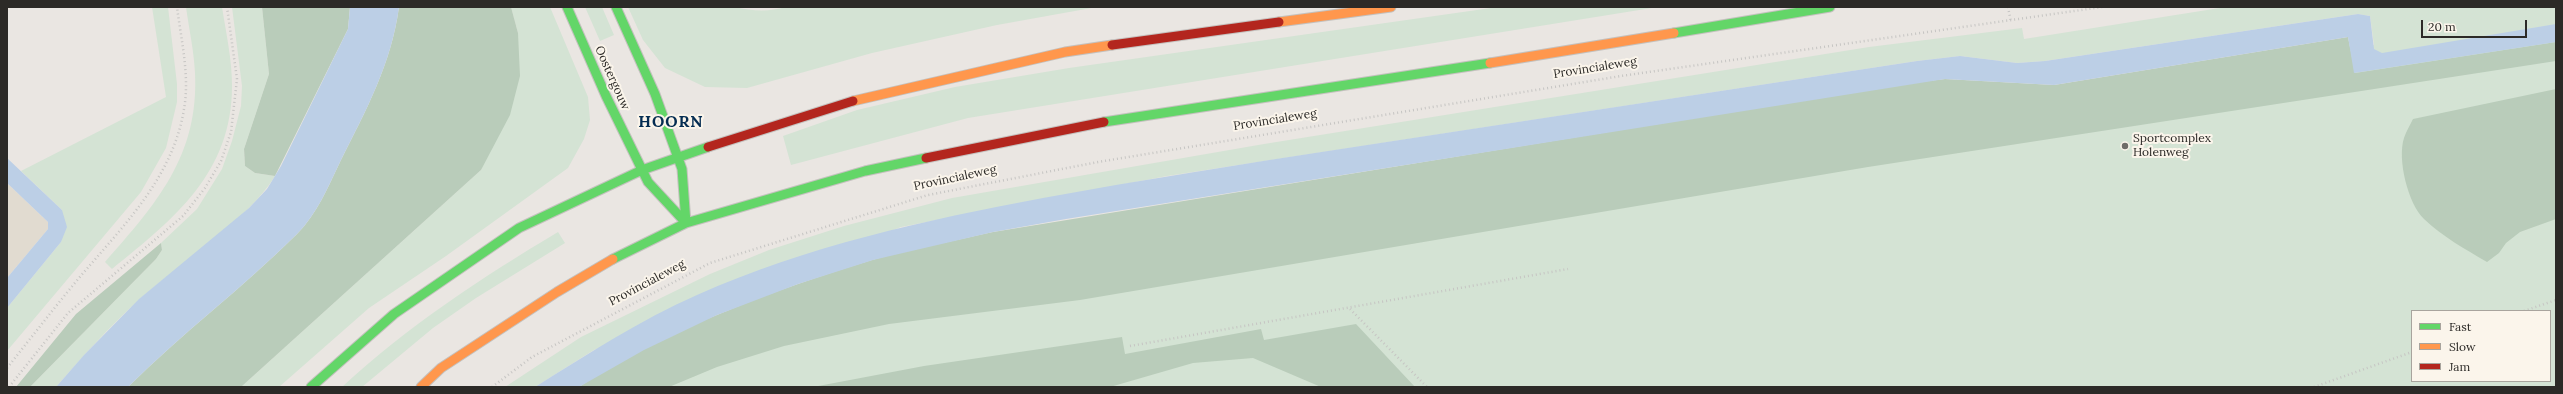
<!DOCTYPE html>
<html>
<head>
<meta charset="utf-8">
<style>
	body { margin:0 }
	#map { position:relative; width:2563px; height:394px; overflow:hidden; background:#eae6e2; font-family:Lora,serif }
	canvas { display:block }
	.frame { position:absolute; inset:0; border:8px solid #2c2a27; pointer-events:none }
	.legend { position:absolute; left:2411px; top:310px; width:140px; height:72px; box-sizing:border-box; background:#fbf5eb; border:1px solid #a8a49d; margin:0; padding:5px 7px; list-style:none; font-size:12px; color:#2c2a27 }
	.legend li { display:flex; align-items:center; gap:8px; height:20px }
	.legend b { width:20px; border:1px solid #a8a49d }
	.scale { position:absolute; left:2421px; top:20px; width:106px; height:18px; box-sizing:border-box; border:2px solid #2c2a27; border-top:0; padding-left:5px; font-size:12px; line-height:14px; white-space:nowrap; color:#2c2a27; -webkit-text-stroke:3px #fbf5eb; paint-order:stroke }
</style>
</head>
<body>
<div id="map">
<canvas width="2563" height="394"></canvas>
<div class="frame"></div>
<ul class="legend">
<li><b style="height:5px;background:#63d668"></b>Fast</li>
<li><b style="height:5px;background:#ff974d"></b>Slow</li>
<li><b style="height:5px;background:#b3261e"></b>Jam</li>
</ul>
<div class="scale">20 m</div>
</div>
<script>
const c = document.querySelector('canvas').getContext('2d');
c.lineJoin = 'round';
function paint(path, color) {
  c.fillStyle = color;
  c.fill(path, 'evenodd');
}
function stroke(path, color, width, dash) {
  c.strokeStyle = color;
  c.lineWidth = width;
  c.lineCap = dash ? 'butt' : 'round';
  c.setLineDash(dash || []);
  c.stroke(path);
}
function label(font, color, halo, rows, align = 'center') {
  c.font = font + ' Lora,serif';
  c.lineWidth = 4;
  c.setLineDash([]);
  c.textBaseline = 'middle';
  c.strokeStyle = halo;
  c.fillStyle = color;
  for (const [text, x, y, turn = 0] of rows) {
    c.save();
    c.translate(x, y);
    c.rotate((+turn || 0) * Math.PI / 180);
    c.textAlign = isNaN(turn) ? turn : align;
    if (halo) c.strokeText(text, 0, 0);
    c.fillText(text, 0, 0);
    c.restore();
  }
}
paint(new Path2D(`
	M7,183l41,39v7l-41,49z`), '#e1dbd0');
paint(new Path2D(`
	M152,7h16l9,77v18l-11,46 -25,44 -134,159v-43l54,-66 1,-32 -41,-39 145,-74z
	M186,7h36c4,26 10,52 10,79 0,87 -58,133 -120,183l-7,-7c51,-58 94,-106 90,-189 -1,-22 -6,-44 -9,-66z
	M232,7h30l7,67 -25,75 1,17 10,7 20,3c-28,45 -94,87 -135,123 -30,27 -58,58 -84,88h-26l126,-128 6,-9 -1,-7 36,-34 25,-40 10,-28 9,-35 1,-20z
	M511,7h39l38,90 2,23 -6,19 -16,29 -122,88 -77,52 -90,79h-38l240,-217 37,-137z
	M585,7h17l12,28 -14,6z
	M628,7h107c17,4 34,5 51,0h311l-100,18 -125,28 -125,35 -42,-1 -40,-19 -22,-28z
	M1498,7h160l-690,111 -177,47 -8,-29 74,-26 98,-23 114,-19z
	M2226,7h330v380h-1941l149,-73 1610,-269 -4,-29 -12,-2 -313,47 -28,2 -57,-7 -43,5 -750,115 -266,51 -307,123 -59,37h-30l76,-50 129,-63 59,-24 75,-24 108,-28 312,-54 605,-97 153,-19 2,11zM2412,311h138v70h-138z
	M558,232l7,11 -89,55 -43,30 -71,59h-20c66,-61 139,-109 216,-155z`), '#d4e3d4');
paint(new Path2D(`
	M262,7h88l-2,22 -73,147 -20,-3 -10,-7 -1,-17 25,-75z
	M399,7h112l7,26 2,43 -10,39 -29,55 -240,217h-113c54,-54 115,-99 169,-153 20,-20 31,-47 43,-72 26,-52 51,-97 59,-155z
	M2348,37l7,36 201,-31v19l-688,106 -788,133 -191,24 -105,22 -67,21 -48,20h-90c86,-57 194,-97 293,-127 39,-11 81,-19 121,-28l910,-148 42,-5 109,6z
	M2556,89v130l-36,13 -14,11 -7,10 -12,9c-22,-13 -44,-25 -63,-43 -16,-15 -27,-60 -20,-81 2,-6 6,-13 9,-19z
	M161,243l1,7 -6,9 -126,128h-14l60,-73z
	M1356,324l59,63h-94l-68,-29 -60,5 -83,24h-297l111,-21 198,-29 3,17 136,-25 3,11z`), '#b9ccba');
paint(new Path2D(`
	M350,7h49c-8,58 -33,103 -59,155 -12,25 -23,52 -43,72 -54,54 -115,99 -169,153h-72l28,-32 55,-56 110,-91 18,-19 14,-23 67,-137z
	M2358,14l12,2 4,33 8,4 174,-29v18l-202,31 -6,-36 -294,48 -109,-6 -879,140 -73,13 -120,28 -75,24 -81,31 -73,35 -65,37h-44c53,-33 105,-67 162,-92 110,-49 228,-75 346,-97 99,-18 198,-34 298,-49 192,-29 384,-59 576,-88l43,-5 57,7 28,-2z
	M7,158l55,52 5,17 -6,15 -54,66v-30l41,-49v-7l-41,-39z`), '#bccfe6');
const fast = new Path2D(`
	M567,7l39,89 42,86 38,41
	M616,7l39,87 27,75 4,54
	M1674,33l156,-26
	M1104,122l386,-59
	M613,259l73,-36 179,-52 61,-13
	M311,387l83,-73 125,-86 123,-58 66,-23`);
const slow = new Path2D(`
	M1279,22l112,-15
	M1490,63l184,-30
	M853,101l212,-49 47,-7
	M421,387l20,-19 116,-76 56,-33`);
const jam = new Path2D(`
	M1112,45l167,-23
	M708,147l145,-46
	M926,158l178,-36`);
stroke(fast, '#c4c1be', 11);
stroke(slow, '#c4c1be', 11);
stroke(jam, '#c4c1be', 11);
stroke(new Path2D(`
	M2008,7l3,15
	M1350,309l77,78
	M2524,311l32,-11
	M1130,346l438,-77
	M7,368c24,-30 47,-60 72,-90 43,-51 94,-100 105,-169 6,-32 -3,-70 -7,-102
	M9,387l59,-74 115,-97 22,-28 16,-27 10,-29 6,-53 -10,-72
	M492,387l40,-30 178,-94 218,-68 170,-33 523,-86 481,-69
	M2314,387l98,-35`), '#c6c5c3', 2.5, [1, 3]);
stroke(fast, '#63d668', 9);
stroke(slow, '#ff974d', 9);
stroke(jam, '#b3261e', 9);
for (const [x, y, r, color] of [
	[2125,146,4,"#6e6c68"]
]) {
  const dot = new Path2D();
  dot.arc(x, y, r, 0, 2 * Math.PI);
  c.fillStyle = color;
  c.fill(dot);
  stroke(dot, '#fbf5eb', 1.5);
}
label('12px', '#2c2a27', '#fbf5eb', [
	["Provincialeweg",1595,68,-9],
	["Oostergouw",612,78,66],
	["Provincialeweg",1275,120,-9],
	["Provincialeweg",955,178,-12],
	["Provincialeweg",647,283,-28]
]);
label('12px', '#2c2a27', '#fbf5eb', [
	["Sportcomplex",2133,139],
	["Holenweg",2133,153]
], 'left');
c.letterSpacing = '1px';
label('bold 16px', '#052d52', '#fbf5eb', [
	["HOORN",671,122]
]);
c.letterSpacing = '0px';
</script>
</body>
</html>
